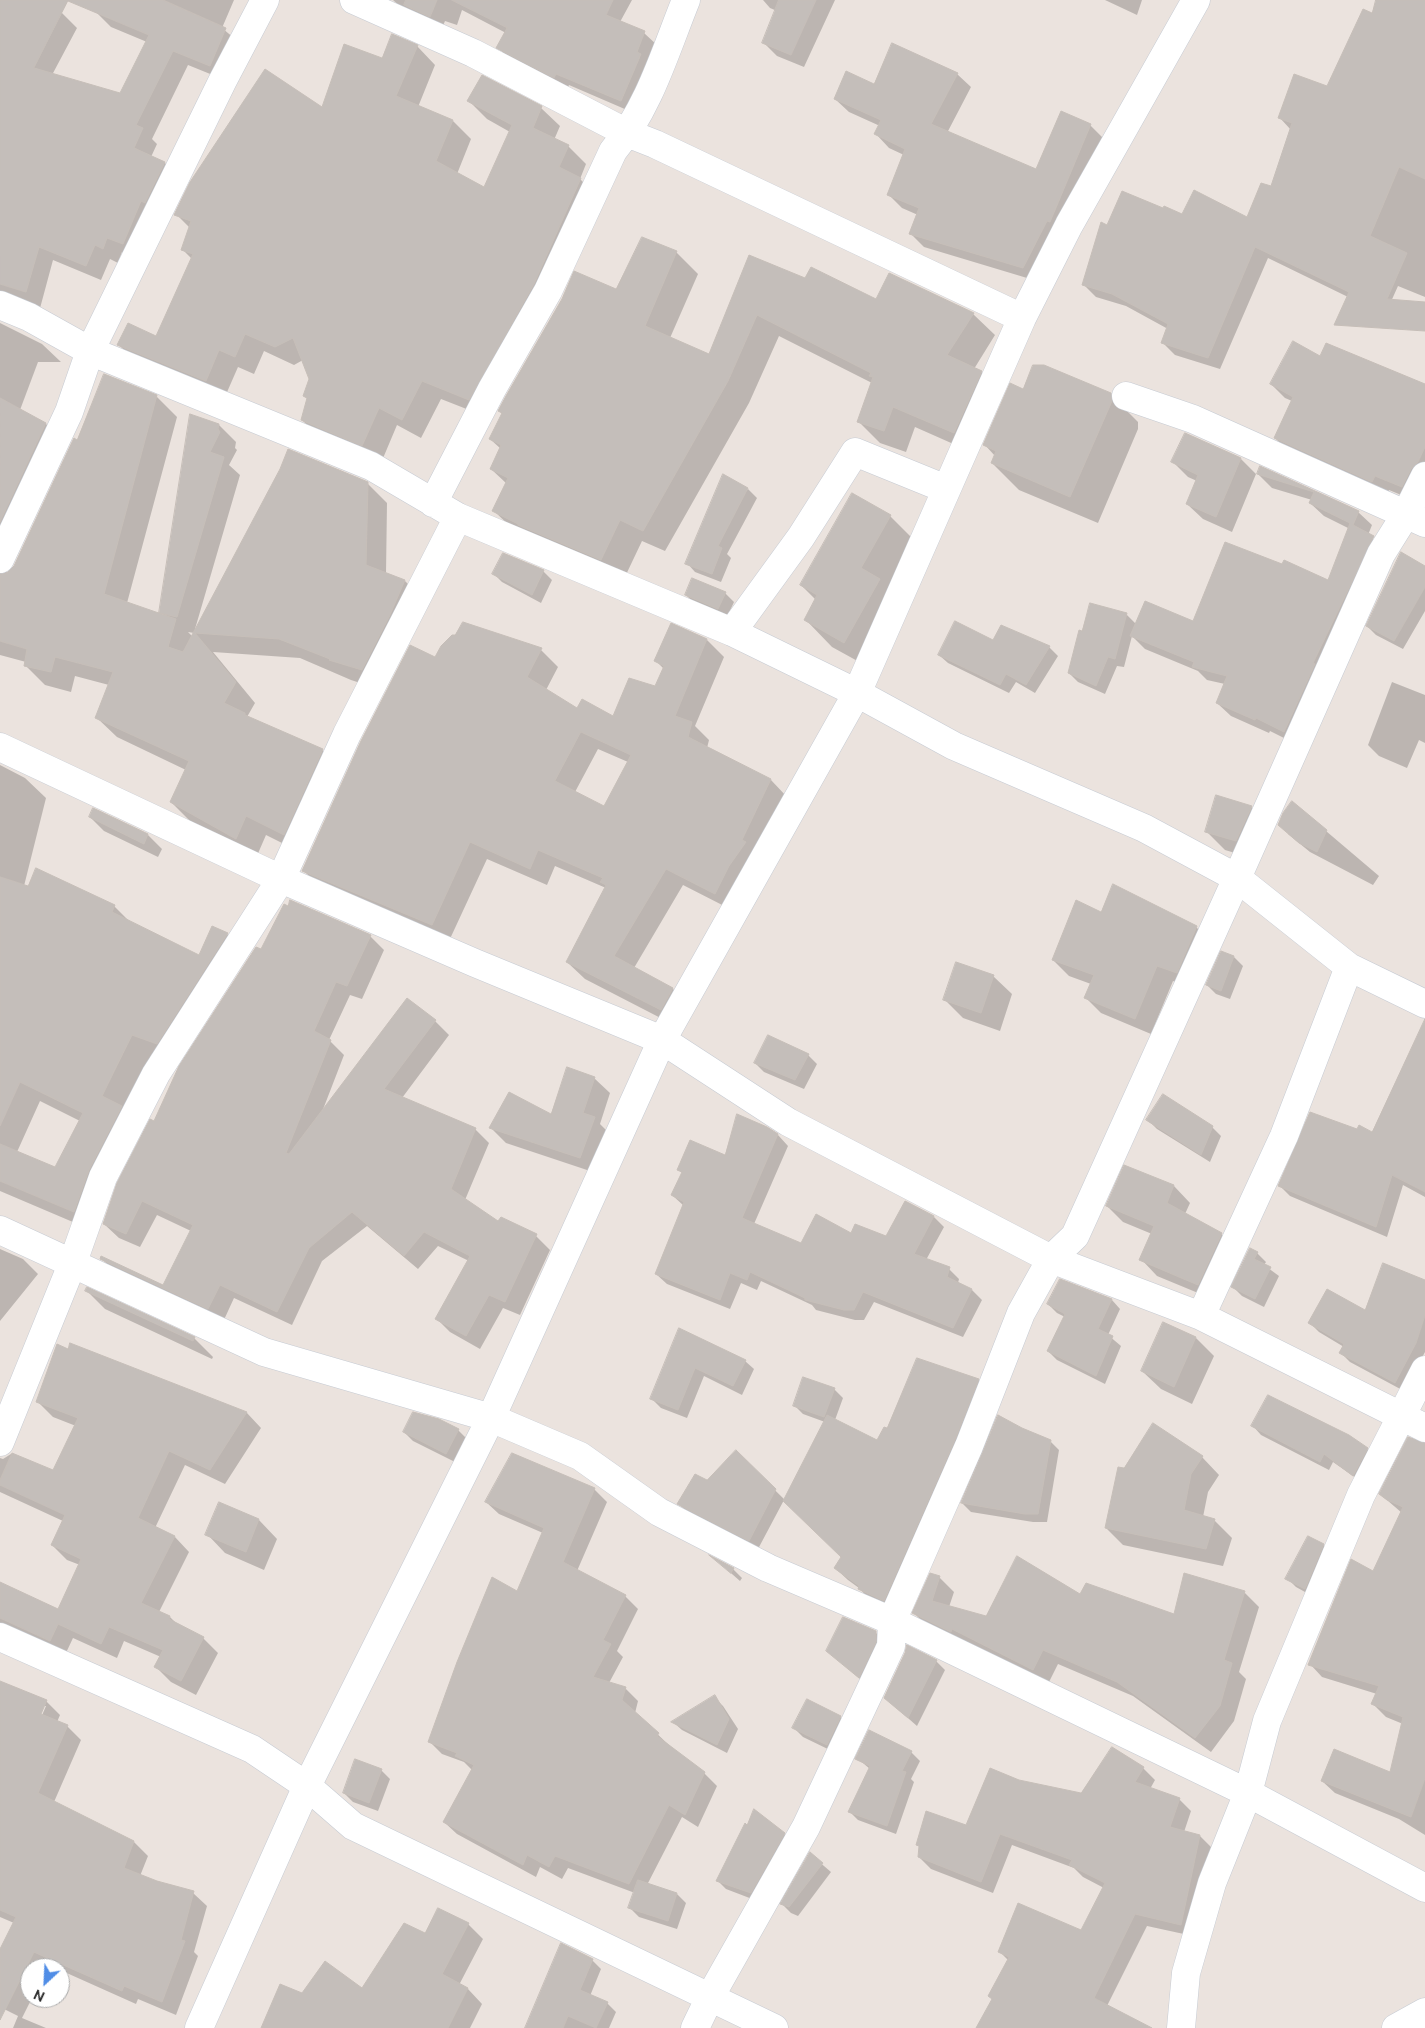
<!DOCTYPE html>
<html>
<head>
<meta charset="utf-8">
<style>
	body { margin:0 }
	#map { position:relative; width:1425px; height:2028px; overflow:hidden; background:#ebe3de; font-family:Ubuntu,sans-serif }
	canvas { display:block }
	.north { position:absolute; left:20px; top:1958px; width:50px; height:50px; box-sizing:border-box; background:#fff; border:1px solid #aaa; border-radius:50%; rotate:205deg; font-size:14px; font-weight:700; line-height:20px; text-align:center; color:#2b2b2b }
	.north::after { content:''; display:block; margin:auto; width:18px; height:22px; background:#508de6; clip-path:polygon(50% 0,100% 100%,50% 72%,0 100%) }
</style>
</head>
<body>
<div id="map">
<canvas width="1425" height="2028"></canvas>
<div class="north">N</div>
</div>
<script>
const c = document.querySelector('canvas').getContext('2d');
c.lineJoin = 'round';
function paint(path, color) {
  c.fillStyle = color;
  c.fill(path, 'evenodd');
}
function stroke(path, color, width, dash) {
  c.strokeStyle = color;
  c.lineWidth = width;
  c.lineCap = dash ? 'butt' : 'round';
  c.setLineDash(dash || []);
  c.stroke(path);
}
paint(new Path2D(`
	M0,0h36l26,13 15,15 -25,47 69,20 26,-53 -36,-15 -15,-15 5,-12h133l-12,28 19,16 -16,36 -37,-15 -36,74 5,5 -6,13 14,6 14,15 -41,80 -16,-6 -4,11 -8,-4 -9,21 -48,-20 -14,52 -39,-19z
	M393,0h239l-12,22 24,11 13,12 -23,68 -65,-28 -2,4 -57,-29 -12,-13 8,-14 -44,-23 -5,15 -12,-4 -3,7 -37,-17z
	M763,0h72l-31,67 -27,-11 -13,-13 13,-32 -7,-3z
	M1105,0h37l-5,15z
	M1377,0h48v297l-27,-11 -13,29 -117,-57 -48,111 -45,-14 -12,-12 5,-14 -42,-23 -30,-9 -12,-12 24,-58 56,-17 19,5 65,4 23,-31 20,-58 -11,-12 47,-30 46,-73z
	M417,46l18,19 -17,42 35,14 18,18 -14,35 28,15 25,-57 -23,-13 -18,-18 72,7 19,18 -6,14 14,6 18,18 -6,15 19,19 -112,219 -46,-18 -20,39 -24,-13 -16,38 -60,-24 -19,-19 6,-21 -4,-3 6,-17 -7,-19 -9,5 -30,-14 -10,23 -16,-7 -14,32 -87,-36 -18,-18 38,-7 35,-79 -9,-9 7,-22 -14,-14 147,-105 59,-49z
	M957,74l14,13 -24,46 90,38 53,-46 14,14 -67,142 -113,-34 -13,-13 7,-19 -16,-7 -14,-14 16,-39 -15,-7 -13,-14 4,-8 -31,-14 -14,-13 40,-14z
	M676,252l22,22 -28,64 40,18 40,-99 56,23 70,21 97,13 22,21 -21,34 7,3 22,21 -27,61 -61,-27 -9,25 -26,-9 -22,-22 14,-38 -93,-47 -30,67 -84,148 -23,-10 -19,40 -107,-49 -22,-21 13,-27 -16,-15 10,-20 -11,-10 12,-25 -2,-3 116,-121z
	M0,323l42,21 19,18h-23l-18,48 26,14 20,20 -61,131 5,-2 5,-7 63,-124 27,-67 52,22 20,20 -50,186 37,13 -4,-4 31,-196 28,9 17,17 -1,6 2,2 -8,15 11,10 -45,154 172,-146 20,20 -1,71 19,7 20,20 -43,89 -31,-10 -51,-22 -87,-6 42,51 -8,14 75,33 20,20 -38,84 -38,-19 -10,23 -65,-36 -20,-20 15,-32 -69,-33 -21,-20 13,-32 -34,-9 -4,16 -26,-7 -20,-20 1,-3 -26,-7zM188,632l6,1 -1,4z
	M1320,358l105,28v97l-9,18 -27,-11 -2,5 -98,-43 -14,-14 17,-37 -7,-3 -14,-14z
	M1023,390l87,4 28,28v7l-40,94 -79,-33 -27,-27 3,-7 -10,-11z
	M1186,434l55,25 15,15 -24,58 -29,-13 -16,-15 10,-23 -9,-4 -16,-16z
	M1261,468l97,44 14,13 -4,10 18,16 -88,194 -28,-14 -1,2 -38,-17 -14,-13 8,-19 -18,-4 -9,-9 -53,-22 -13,-13 -8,31 -7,-1 -12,28 -27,-12 -9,-9 14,-41 43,-18 10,10 58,-1 135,-41 21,-53 -26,-13 -14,-13 2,-3 -40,-12 -14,-14z
	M748,489l9,9 -30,56 4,4 -10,24 -26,-10 -8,-9z
	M890,516l27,27 -45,126 -40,-22 -27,-28 11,-19 -15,-15z
	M1425,567v44l-22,38 -27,-14 -9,-9z
	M543,571l9,9 -11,23 -39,-21 -9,-9z
	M725,593l9,9 -7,15 -32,-13 -9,-9z
	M1001,626l48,21 9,9 -23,37 -19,-11 -7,11 -61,-30 -9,-8 54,-13z
	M707,640l17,17 -29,69 14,14 -2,8 64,32 17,18 -56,112 -49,-25 -49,83 39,21 17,17 -12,21 -93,-48 -18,-17 39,-74 -51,-22 -8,19 -60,-26 -38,82 -128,-53 -17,-17 132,-212 105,-9 17,17 -12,23 31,20 37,8 42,-30 8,-19 -8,-8zM598,749l30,13 -24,46 -29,-16z
	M1392,682l33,13v48l-6,-3 -12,28 -28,-12 -11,-11z
	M0,765l25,13 21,20 -22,88 90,20 17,17 68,34 28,-23 20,20 -70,109 -25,-9 -27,56 -16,80 -15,41 -94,-40zM40,1101l40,20 -24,48 -39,-17z
	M1293,803l86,73 -6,9 -63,-33 -22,-18z
	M1251,807l18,19 -14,33 -30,-9 -19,-19z
	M94,810l54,25 14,14 -4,8 -54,-26 -14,-14z
	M1102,913l94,14 16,16 -19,45 -20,-7 -22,53 -50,-21 -16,-16 6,-13 -22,-8 -16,-16z
	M370,936l14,14 -22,49 -12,-4 -21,45 15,15 -22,57 113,-91 14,14 -47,63 73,31 14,14 -24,57 34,23 37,13 14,14 -30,65 -17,-7 -23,41 -30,-17 -14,-14 33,-57 -31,-15 -20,23 -51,-43 -45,35 -30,64 -58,-27 -11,24 -107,-49 -14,-14 62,27 27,-55 -34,-16 -17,32 -21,-9 -15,-14 50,-101 108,-172z
	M1222,953l12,4 9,9 -13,33 -14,-5 -9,-9z
	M993,976l19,18 -12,37 -37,-13 -18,-18z
	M1425,1047v150l-22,-12 -16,52 -97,-41 -10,-10 78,-55 15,3z
	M808,1055l9,9 -13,25 -40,-17 -9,-9z
	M594,1078l16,15 -10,31 10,10 -14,39 -90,-30 -15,-15 61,-12z
	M1148,1120l64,7 9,9 -11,26 -53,-33z
	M767,1128l11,7 10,11 -34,78 48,20 50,-10 35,3 19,-35 28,15 10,10 -18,33 23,9 10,10 -1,4 14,7 10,10 -19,37 -89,-35 -10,18h-9l-39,-10 -4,-5 -51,-24 -4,9 -16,-7 -11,26 -63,-25 -11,-10 28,-68 -12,-11 11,-21 -4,-4 46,-14z
	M1125,1167l49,19 16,17 -5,11 36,20 17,16 -23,50 -58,-24 -16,-17 11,-25 -29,-12 -16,-16z
	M0,1249l23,10 15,15 -38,47z
	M1257,1253l9,9 -2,3 15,11 -15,31 -22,-11 -9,-9z
	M1425,1281v71l-21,39 -54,-29 -9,-9 3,-6 -25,-15 -9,-9 55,-11z
	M87,1289l107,49 19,19 -1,2 -107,-50 -18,-18z
	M1112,1300l8,9 -12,26 13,11 -16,38 -48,-24 -9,-9 17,-34 -8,-4 -9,-9z
	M1164,1324l32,14 18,18 -22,48 -31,-15 -19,-18z
	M680,1330l65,31 9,8 -12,26 -38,-19 -17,42 -26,-10 -9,-9z
	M71,1344l176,69 14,15 -36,56 -40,-19 -30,63 20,9 14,15 -30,60 11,5 9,9 24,12 15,15 -22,42 -25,-13 -15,-15 5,-10 -37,-16 -7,17 -44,-20 -8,17 -65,-30v-42l59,28 21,-46 -13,-5 -15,-15 11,-24 -63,-29v-34l3,1 8,-5 43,18 22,-46 -23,-9 -15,-15z
	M978,1380l12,12 -93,220 -25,-10 -13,-14 -11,-8 -13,-12 8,-11 -59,-57 -26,49 -70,-36 -9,-9 28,-22 29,-30 49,48 40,-78 -22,-8 -9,-9 40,-16 9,9 -8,22 42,21 11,-11z
	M1154,1425l48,32 17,18 -11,17 -5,25 11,3 18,18 -9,28 -100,-21 -17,-17 18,-58z
	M1253,1426l114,23 9,9 -13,25 -30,-21 -4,8 -68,-35z
	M1021,1429l29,12 9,9 -12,72h-14l-62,-10 -9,-9z
	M458,1430l9,9 -12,23 -42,-21 -9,-9z
	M1425,1446v389l-26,-16 -64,-26 -13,-12 69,-7 12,-50 -17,-7 -13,-13 4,-10 -55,-17 -12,-13 64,-91 28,-60 -22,-19z
	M594,1489l13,13 -30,69 48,25 13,13 -21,42 6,6 -14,26 16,5 13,13 -3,12 36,34 33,26 13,13 -19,41 -16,-10 -35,68 30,9 9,9 -9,26 -38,-12 -9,-9 5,-15 -67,-25 -6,11 -22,-12 -4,10 -79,-43 -13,-12 28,-52 -8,-8 -22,-8 -13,-13 89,-148 25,-60 -44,-19 -13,-12z
	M220,1504l39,16 18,19 -13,31 -39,-17 -18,-19z
	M1323,1545l9,9 -18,43 -18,-10 -9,-9z
	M716,1560l17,9 9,9 -2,3z
	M939,1577l15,15 -5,15 38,11 94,-22 94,19 69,-23 15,15 -20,65 7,7 -12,42 -23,31 -78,-56 -75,-32 -10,20 -119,-56 -15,-15z
	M875,1632l9,9 -16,45 -40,-35z
	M936,1661l9,9 -28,56 -32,-28z
	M0,1683l46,18 14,14 -3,7 10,4 14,14 -27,62 80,40 14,14 -8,20 53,17 14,13 -13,46 4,4 -22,59 -38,-16 -2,5 -76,-34v-2l-12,-3 -1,3h-17v30h2l-10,20 24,10h-33l5,-12 -18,-9v-56l14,-28 -14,-6zM43,1706h3l-6,14 -2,-1z
	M714,1697l9,9 15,23 -11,24 -45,-23 -9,-8z
	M840,1717l9,9 -13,27 -33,-16 -9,-9z
	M1113,1748l30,20 12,12 -5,9 29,10 12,12 -7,21 16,4 12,12 -19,88 -46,-10 -40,80 27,22h-156l15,-28 16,-39 -9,-9 81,-20 23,-44 -21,-11 -9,-9 -62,-23 -19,48 -62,-24 -12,-12 47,-30 53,-46 63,13z
	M911,1752l9,9 -9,18 3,3 -18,52 -38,-14 -9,-9 21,-42 -13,-11z
	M381,1770l9,9 -12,32 -25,-9 -9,-9z
	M784,1834l9,9 -33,59 -34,-13 -9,-9z
	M810,1854l21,18 -33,44 -7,-3 -9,-9z
	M468,1924l15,15 -24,46 9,4 14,15 -12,24h-208l41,-33 60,-5 63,-55z
	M592,1960l9,9 -11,27 17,7 9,9 -7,16h-81z`), '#0003');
const building = new Path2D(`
	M0,0h163l63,28 -16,38 -37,-15 -37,74 7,3 -9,20 31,14 -20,41 -4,-2 -18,43 -16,-6 -4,11 -8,-4 -9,21 -47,-19 -13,45 -26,-8zM68,1l81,34 -29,58 -86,-25z
	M406,0h31l-7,17 -26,-12z
	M452,0h161l-7,15 39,16 -8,21 4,2 -20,47 -65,-27 -2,4 -58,-30 11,-20z
	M779,0h37l-25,55 -29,-12z
	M1376,0h49v179l-26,-12 -29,69 37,17 -20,46 38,3v29l-91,-6 15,-33 -94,-45 -47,111 -47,-15 7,-19 -56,-30 -30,-9 19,-63 6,3 15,-34 41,17 1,-2 18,8 12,-24 53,27 14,-34 10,3 21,-63 -14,-5 16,-44 33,12 36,-77 9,4z
	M392,34l26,11 -22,51 57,24 -17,41 48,26 28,-62 -45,-24 15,-26 60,31 -9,22 36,17 -10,22 22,11 -47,106 -65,116 -47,-19 -20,39 -23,-12 -17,38 -61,-26 6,-22 -4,-2 6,-17 -16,-41 -18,9 -30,-13 -10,23 -16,-7 -13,31 -89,-36 11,-22 28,13 37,-82 -12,-4 10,-29 -17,-6 16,-33 75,-113 57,38 22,-63 38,14z
	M892,43l66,30 -27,51 105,45 25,-58 30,13 -41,98 -3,-1 -24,47 -114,-34 10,-26 -32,-13 18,-46 -31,-15 7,-14 -47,-21 12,-28 28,13z
	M642,237l35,14 -32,75 64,28 40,-99 56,23 6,-11 65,32 13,-26 85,40 -27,42 35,16 -28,62 -61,-26 -9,24 -27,-9 16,-45 -4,-1 2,-3 -114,-58 -29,66 -85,150 -23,-11 -19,40 -83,-35v-1l-26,-13 16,-33 -18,-9 11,-24 -12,-6 13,-26 -4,-2 8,-15 56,-97 12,-28 42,18z
	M1293,341l27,15 6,-13 99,41v63l-7,15 -7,7 -9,18 -27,-11 -3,6 -98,-44 19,-41 -23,-13z
	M1033,365h11l67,28 1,8 -42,96 -79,-34 5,-12 -13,-6 27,-62 13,6z
	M104,374l53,21 -53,199 72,25 -8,28 15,5 97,-183 8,-20 80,33 -2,83 39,15 -15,35 -28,55 -33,-10 1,-1 -51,-20 -84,-6 41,49 -12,21 21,10v2l78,34 -39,86 -38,-19 -10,23 -66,-37 19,-41 -94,-43 18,-46 -58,-15 -4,15 -27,-6 3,-17 -27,-8v-67l8,-2 6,-6 60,-128 3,2z
	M0,398l46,25 -46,99z
	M190,414l29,10 -1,5 2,3 -10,20 14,5 -47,160 -18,-4z
	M1185,433l56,25 -25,59 -30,-13 12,-29 -27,-13z
	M1260,466l99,45 -6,14 21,11 -61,127 2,1 -31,68 -28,-14 -1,2 -39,-17 11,-27 -35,-9 2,-5 -64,-26 15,-35 48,20 32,-79 57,22 2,-4 44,20 22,-57 -41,-20 5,-11 -57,-18z
	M723,474l25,14 -30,58 4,2 -10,26 -27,-10z
	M852,493l39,22 -30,53 19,11 -36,64 -40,-23 13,-25 -17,-10z
	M1401,552l24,14v21l-31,54 -28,-15z
	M503,553l41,17 -12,25 -40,-21z
	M692,578l34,14 -8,17 -33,-14z
	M1090,603l37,10 -12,46 -7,-2 -12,29 -28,-13 11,-43 3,1z
	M955,621l38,19 8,-15 49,21 -24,39 -20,-11 -6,11 -62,-30z
	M463,622l79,26 -15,29 50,31 5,-9 31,17 16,-38 26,8 9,-20 -10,-5 17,-38 36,16 -32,77 17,6 -4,15 83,42 -29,61 4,2 -17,24 -14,28 -49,-25 -52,87 59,32 -12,22 -95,-48 40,-77 -6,-3 3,-4 -65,-28 -8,19 -60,-27 -38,83 -130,-54 59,-130 49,-96 25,12 6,-11 11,-11h3zM581,732l50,23 -27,51 -49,-25z
	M1216,795l36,11 -16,35 -31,-9z
	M1292,801l35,29 -10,22 -18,-9 -21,-18 5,-12z
	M93,808l55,26 -4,10 -55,-27z
	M36,868l79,37 -3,7 87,43 13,-29 16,7 -71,111 -25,-9 -30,61 20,10 -33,64 -15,42 -74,-31v-37l55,23 28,-54 -63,-31 -20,44v-249l28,9z
	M1113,884l84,42 -20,47 -20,-7 -22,53 -51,-21 10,-23 -42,-15 24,-60 25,12z
	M290,900l81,35 -24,51 -11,-4 -22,49 17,9 -45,113 3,1 118,-156 29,22 -52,69 92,39 -25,61 47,32 3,-4 36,17 -32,68 -16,-7 -23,41 -31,-17 35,-63 -46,-24 -20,24 -52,-44 -43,36 -32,64 -57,-27 -12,24 -108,-50 1,-3 62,29 30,-60 -51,-24 -16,33 -23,-10 14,-41 33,-64 4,2 25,-55 77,-119 5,2 23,-45 4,2z
	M1221,951l13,5 -13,35 -15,-6z
	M956,962l38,13 -13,38 -38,-13z
	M1425,1019v173l-33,-17 -16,52 -98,-41 32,-74 47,17 2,-4 13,7z
	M768,1035l41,19 -14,26 -41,-17z
	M567,1067l28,10 -12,36 12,4 -15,41 -91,-30 20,-36 42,22z
	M1163,1094l50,32 -12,29 -55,-35z
	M737,1114l30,13 11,7 -36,84 59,25 15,-29 35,19 4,-9 31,12 19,-35 29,15 -20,38 36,13 -3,10 25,12 -19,39 -90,-36 -9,18h-10l-39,-10v-2l-55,-26 -3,8 -17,-7 -10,27 -65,-26 29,-72 -13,-7 11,-23 -5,-2 13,-30 35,15z
	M1124,1165l50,20 -7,18 55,30 -24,52 -59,-25 15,-34 -48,-20z
	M1250,1248l8,4 -4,7 17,8 -16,32 -24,-12z
	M1383,1263l42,17v35l-9,28 -21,40 -56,-30 5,-9 -36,-21 19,-34 38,21z
	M1060,1279l52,20 -14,30 15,7 -17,40 -49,-25 18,-37 -18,-10z
	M87,1287l108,50 -2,4 -108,-50z
	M1163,1322l33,15 -22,50 -33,-16z
	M679,1328l67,32 -13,26 -38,-18 -17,42 -28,-11z
	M70,1343l177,69 -37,58 -41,-19 -31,67 37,18 -34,67 29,13 -1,3 35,18 -23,44 -27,-14 9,-17 -54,-23 -8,17 -43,-20 -8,17 -50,-23v-36l58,27 23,-50 -30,-14 14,-30 -65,-30v-5l12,-27 41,17 25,-52 -42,-16 21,-58 11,5z
	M917,1358l62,21 -24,61 -71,161 -26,-12 1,-3 -25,-18 7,-11 -58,-56 44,-86 50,25 7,-13 3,1z
	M803,1377l32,11 -11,29 -31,-11z
	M1268,1395l81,40 19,13 -15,28 -29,-22 -4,8 -69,-36z
	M413,1412l26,7 20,10 -13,25 -43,-22z
	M998,1415l24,13 29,12 -13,74h-13l-64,-11z
	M1153,1423l50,33 -12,18 -7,36 31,9 -9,30 -101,-21 13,-61 6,1z
	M1408,1437l17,6v335l-14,39 -90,-36 13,-32 56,23 13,-55 -32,-13 8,-18 -71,-21 43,-106 22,12 30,-64 -16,-7 -8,-6z
	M736,1450l40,39 -27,52 -72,-37 18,-30 12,6z
	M512,1453l83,35 -32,74 63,33 -23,45 8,4 -18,33 33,10 -4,13 37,33 -2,3 48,36 -20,43 -16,-10 -40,79 -74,-28 -6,11 -22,-12 -4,10 -80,-43 31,-57 -19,-9 2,-3 -29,-11 29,-80 35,-85 25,14 27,-63 -59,-26z
	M219,1502l40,17 -13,33 -41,-17z
	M1308,1536l16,8 -19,45 -20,-10z
	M709,1555l25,13 -3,5z
	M1017,1556l63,38 6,-11 88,31 10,-41 61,18 -21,69 8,3 -12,43 -25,32 -78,-56 -74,-32 -10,20 -81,-41 -1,3 -39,-19 18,-40 10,3 -8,25 54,15z
	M843,1617l33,14v11l-17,36 -33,-27z
	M907,1645l30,15 -29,58 -24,-20 21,-45z
	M0,1681l47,19 -6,14 27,11 -30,68 96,48 -10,27 33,13 37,10 -13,49 4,1 -23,61 -38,-16 -2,5 -88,-39 -34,68v-71l16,-32 -16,-7z
	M715,1695l14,24 -12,26 -46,-23z
	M807,1699l34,17 -14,29 -35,-17z
	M869,1730l43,21 -10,20 4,1 -19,54 -39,-14 22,-46 -15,-7z
	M1112,1747l32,20 -9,15 45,16 -10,29 30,8 -19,90 -46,-11 -41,84 58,30h-176l16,-29 -4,-3 21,-39 -11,-5 20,-49 63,27 24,-47 -36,-18 3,-5 -72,-26 -19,48 -63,-25 1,-11 -3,-1 10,-34 40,14 24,-57 29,12 62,13z
	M355,1759l27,10 -13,34 -26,-10z
	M754,1809l31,24 -34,60 -35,-12 29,-58 2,2z
	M810,1852l13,11 -34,44 -9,-3z
	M638,1880l39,13 -9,28 -40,-13z
	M438,1908l31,15 -27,51 26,14 -20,40h-187l19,-44 22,9 23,-32 37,27 42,-65 21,10z
	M561,1943l32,16 -13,31 28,12 -12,26 -28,-12 -5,12h-38z`);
paint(building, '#c4beba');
stroke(building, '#c6beb8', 1);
const street = new Path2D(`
	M354,0l119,53 154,80 28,11 367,174
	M0,305l29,12 61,34 281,115 87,51 274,115 125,61 97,53 190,82 93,50 112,89 76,37
	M1126,396l67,23 232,104
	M433,503l59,-114 56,-98 65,-140c36,-43 52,-99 73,-151
	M0,559l69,-147 21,-61 132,-269 43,-82
	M732,632l69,-95 54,-85 91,37
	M0,747l281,132 194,84 187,77 126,82 263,137 150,57 224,112
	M0,1230l264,122 227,66 89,38 79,56 109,56 124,53 356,172 177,95
	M1201,1316l83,-180 65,-169
	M0,1442l73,-180 30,-85 53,-103 125,-195 66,-145 111,-217
	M0,1637l252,112 55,37 46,40 421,202
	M199,2028l108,-242 184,-368 171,-378 195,-347 165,-375 47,-93 127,-225
	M695,2028l15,-31 96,-170 85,-181 1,-25 77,-175 52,-133 30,-54 24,-23 162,-358 144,-324 25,-40 19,-38
	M1181,2028l5,-55 26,-90 36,-90 19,-72 94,-226 64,-125
	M1396,2028l29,-16`);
stroke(street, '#c6cbd3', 29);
stroke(street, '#fff', 28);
</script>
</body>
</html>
